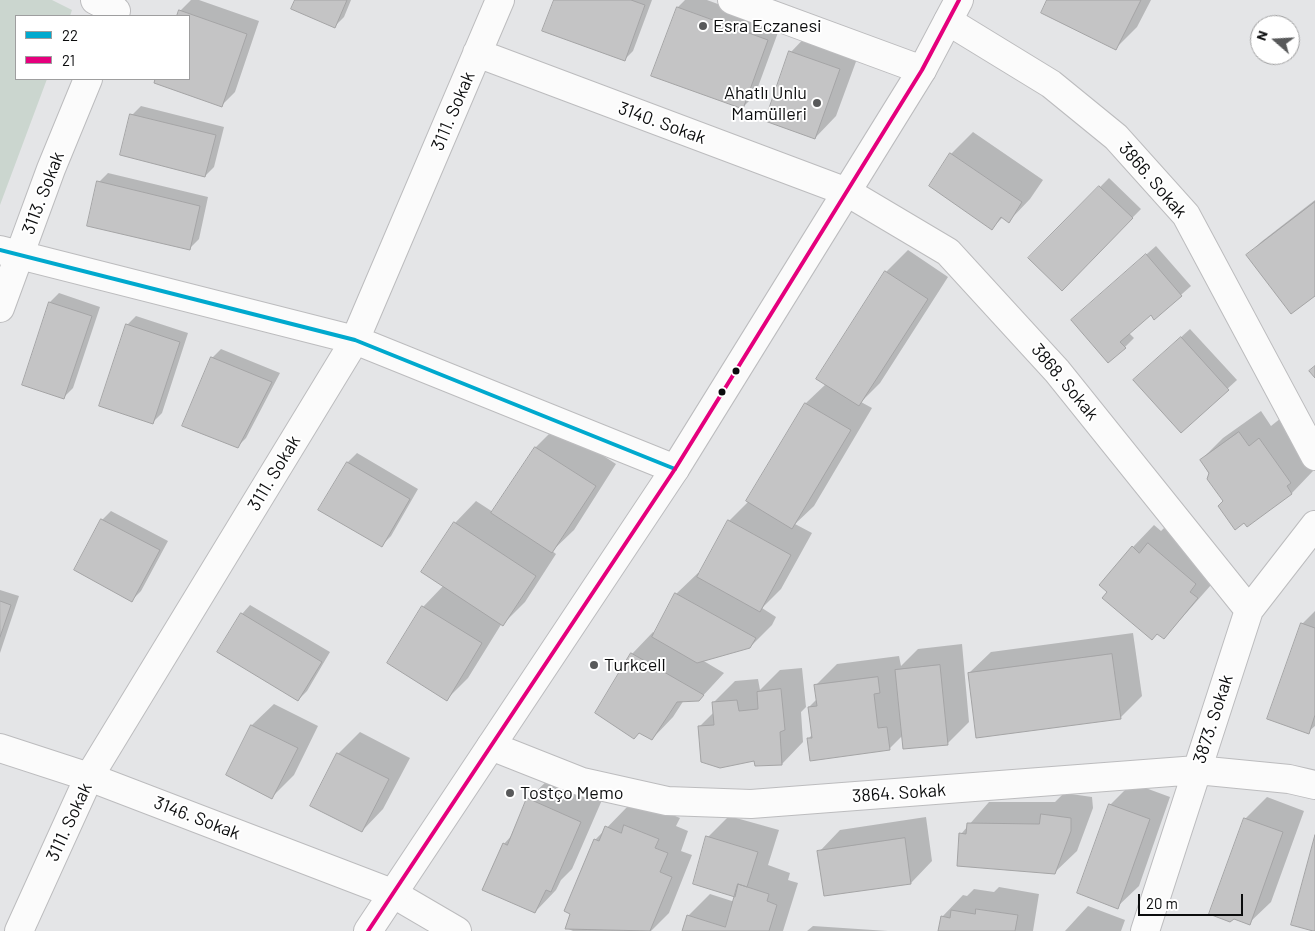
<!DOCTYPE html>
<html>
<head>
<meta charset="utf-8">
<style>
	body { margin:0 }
	#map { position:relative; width:1315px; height:931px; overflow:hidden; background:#e4e5e7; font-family:Barlow,sans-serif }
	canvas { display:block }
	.legend { position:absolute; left:15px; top:15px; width:175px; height:65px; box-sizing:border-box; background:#fff; border:1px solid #9e9e9f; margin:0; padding:6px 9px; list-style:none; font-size:15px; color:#0c0d0e }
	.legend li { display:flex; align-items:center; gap:10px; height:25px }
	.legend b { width:25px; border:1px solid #9e9e9f }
	.north { position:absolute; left:1250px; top:15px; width:50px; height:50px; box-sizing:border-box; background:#fff; border:1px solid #9e9e9f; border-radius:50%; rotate:289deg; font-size:14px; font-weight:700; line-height:20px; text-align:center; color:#0c0d0e }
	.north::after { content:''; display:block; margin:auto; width:18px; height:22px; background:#58595a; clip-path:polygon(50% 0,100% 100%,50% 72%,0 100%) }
	.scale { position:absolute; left:1138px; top:894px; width:105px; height:22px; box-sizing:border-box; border:2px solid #0c0d0e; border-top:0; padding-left:6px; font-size:15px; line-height:18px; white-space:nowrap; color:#0c0d0e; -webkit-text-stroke:4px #fff; paint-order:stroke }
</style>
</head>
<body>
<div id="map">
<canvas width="1315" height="931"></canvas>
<ul class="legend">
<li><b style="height:6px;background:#00a9ce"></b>22</li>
<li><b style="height:6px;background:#e5007d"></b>21</li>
</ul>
<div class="north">N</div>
<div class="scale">20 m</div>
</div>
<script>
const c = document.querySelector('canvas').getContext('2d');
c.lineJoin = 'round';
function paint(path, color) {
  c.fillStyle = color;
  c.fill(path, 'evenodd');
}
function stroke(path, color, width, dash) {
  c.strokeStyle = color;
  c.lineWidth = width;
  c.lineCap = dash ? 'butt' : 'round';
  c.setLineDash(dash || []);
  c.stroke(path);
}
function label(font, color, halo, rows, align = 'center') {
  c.font = font + ' Barlow,sans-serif';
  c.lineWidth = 4;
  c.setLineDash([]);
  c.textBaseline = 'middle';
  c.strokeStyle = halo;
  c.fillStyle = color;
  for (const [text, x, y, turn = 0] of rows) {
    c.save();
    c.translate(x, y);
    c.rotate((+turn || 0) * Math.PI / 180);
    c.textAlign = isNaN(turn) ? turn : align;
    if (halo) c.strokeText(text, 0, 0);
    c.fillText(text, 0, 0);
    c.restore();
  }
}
paint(new Path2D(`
	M0,0h52l20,10 -2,6h-54v63h31l-47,126z`), '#cbd6cf');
paint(new Path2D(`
	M191,0h8l60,21 -24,71 -13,13 -66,-23 1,-3h32v-63h-11l2,-5z
	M296,0h55l-7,17 -9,9z
	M555,0h97l-19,51 -9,9z
	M685,0h22l73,27 -25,68 -13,13 -64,-101z
	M1049,0h102l-14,27 -21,21z
	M812,30l49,18 -25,68 -21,22 -24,-86z
	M141,106l83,21 -10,40 -9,9 -73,-61z
	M973,132l70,48 -13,19 -21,22 -6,-4 -11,11 -41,-74z
	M108,173l100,24 -9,42 -9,9 -91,-66z
	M1109,178l32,31 -79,80 -32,-31z
	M1315,200v95l-67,-40 13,-13z
	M1156,246l35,40 -36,32 -4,-5 -22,20 5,5 -9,9 -43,-36z
	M908,250l40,27 -68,106 -19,19 11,6 -58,98 -19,18 17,9 -31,56 -19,19 14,9 -4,8 -22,22 -48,13 22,13 -25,27h-15l-11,17 -21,22 -20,-85 21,-22 2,1 21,-39 22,-21 2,1 29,-53 20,-20 57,-98 20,-19 60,-112z
	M59,293l41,14 -27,81 -9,9 -41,-13 27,-82z
	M136,316l52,17 -26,80 -9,9 -26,-97z
	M1190,329l47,51 -56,51 -37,-60z
	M221,349l59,24 -34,65 -9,9 -25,-89z
	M1261,411l10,15 10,-8 32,53 -21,22 -45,32 -23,-24 -23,-41 22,-22z
	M557,426l59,38 -42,66 -22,21 4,3 -31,48 -22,22 -1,-1 -34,55 -21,21 -24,-92 21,-22 11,-62 21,-22 17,11 43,-65z
	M357,453l61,36 -27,47 -9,9 -62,-36 28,-47z
	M111,511l57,30 -27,50 -9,9 -30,-80z
	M1170,522l49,54 -55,62 -31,-91 21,-22 7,6z
	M0,590l19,6 -19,57z
	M250,605l80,47 -23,39 -9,9 -56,-86z
	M1315,611v115l-7,6 -6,-108z
	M1133,633l9,63 -22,22 -151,-45 22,-21z
	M962,644l7,78 -21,21 -45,-8 -14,14 -81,-10 5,-5 -4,-27 8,-8 -2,-13 22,-22 62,-8 2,10 17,-17z
	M802,668l4,39 -5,5 2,30 -21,22 -27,-5 -56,-32 15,-15 -1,-9 22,-22 23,-2 2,11 20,-20z
	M274,704l44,22 -24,49 -22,22 -44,-23 24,-49z
	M360,732l50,26 -27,51 -21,22 -24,-77z
	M550,778l52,22 -30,69 -11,11 -5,10 -21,22 -31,-68 9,-10 15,-35z
	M1132,783l38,14 -31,89 -22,21 -7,-102z
	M1064,793l28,4 1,11 -16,43 -22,21 -94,-38 28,-32h66z
	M1267,797l37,14 -33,91 -22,21 -15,-5 11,-99z
	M646,804l34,14 -4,8 12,5 -7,20 11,4 -23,58 -18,18h-78l-7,-3 29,-88 33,-34 12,4z
	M729,816l50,14 -11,35 22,8 -2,7 10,3 -15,48h-99l5,-16 21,-21 25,8 1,-5 -28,-60z
	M926,817l6,44 -21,22 -92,-31 21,-22z
	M999,887l40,7 -6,37h-94l3,-14 21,-22 4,1 7,-7 20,3z
	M1088,906l37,14 -4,11h-56z
	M813,926l75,5h-81z`), '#0003');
const building = new Path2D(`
	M295,0h52l-12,28 -44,-19z
	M554,0h77l14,5 -20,56 -83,-30z
	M1047,0h94l-25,50 -75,-37z
	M677,7l91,33 -25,69 -92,-33z
	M179,10l68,24 -25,73 -68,-24 1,-4h34v-63h-12z
	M789,51l51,18 -25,70 -50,-18z
	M130,114l86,21 -11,42 -85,-22z
	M950,153l72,49 -13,21 -8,-6 -9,13 -63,-44z
	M97,181l103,25 -10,44 -103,-24z
	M1099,186l34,32 -71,73 -34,-33z
	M1315,202v94l-24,18 -45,-59z
	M1146,254l36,42 -28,24 -3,-5 -31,27 6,6 -18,15 -37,-43z
	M885,271l43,28 -69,107 -43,-27z
	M49,302l43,14 -28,83 -42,-14z
	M126,324l54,18 -27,82 -54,-18z
	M1181,337l48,53 -48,43 -48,-53z
	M211,357l61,25 -34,66 -56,-22z
	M1315,366v12l-6,-7z
	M805,403l46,27 -59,99 -46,-28z
	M1239,432l10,14 10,-8 32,45 -4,3 5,8 -45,33 -3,-4 -9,7 -17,-24 5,-5 -16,-22 2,-6 -9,-13z
	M535,447l61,39 -44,67 -61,-40z
	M347,462l63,37 -28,48 -64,-37z
	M101,519l59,31 -28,52 -58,-32z
	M728,520l63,35 -31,57 -63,-35z
	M454,522l82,54 -33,50 -82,-54z
	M1148,543l48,41 -6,8 8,6 -34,41 -7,-5 -5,6 -50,-42 5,-6 -8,-7 33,-39 7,7z
	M675,593l81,45 -6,10 -53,15 -45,-26z
	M0,601l11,4 -11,32z
	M422,606l60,37 -35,58 -60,-38z
	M241,613l81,49 -24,39 -81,-49z
	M1301,623l14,5v87l-6,19 -42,-15z
	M631,653l73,42 -5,6 -22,1 -25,38 -13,-7 -5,6 -39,-26z
	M1112,654l9,65 -145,19 -8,-65z
	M940,665l8,80 -45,4 -8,-79z
	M878,677l2,16 -6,1 4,34 9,-1 3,23 -80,11 -3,-23h5l-4,-31 9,-1 -3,-21z
	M781,689l4,41 -5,2 2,33 -27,1 -1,-5 -34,7 -19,-6 -3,-36 16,-1 -2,-23 25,-2 2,11 19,-2 -1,-17z
	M251,725l47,23 -26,51 -46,-24z
	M337,753l52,26 -27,53 -52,-26z
	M527,798l54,24 -30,70 -5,-2 -11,23 -53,-23 21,-47 4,2z
	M1109,804l41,15 -32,90 -41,-16z
	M1041,814l30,4v13l-16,43 -98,-8 2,-33 7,1 1,-11 72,1z
	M1244,818l39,14 -33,93 -16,-6 -4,3 -21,-8z
	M624,825l35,14 -4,9 13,5 -8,19 12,5 -22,54 -85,-2 5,-15 -6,-3 30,-72 5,2 6,-15 16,7z
	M1315,835v96h-2l-22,-6z
	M706,836l52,16 -11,35 -9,-3 -3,13 -42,-13z
	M905,838l6,46 -87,12 -7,-45z
	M738,884l31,10 -2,7 10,4 -8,26h-87l5,-16 38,12z
	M976,909l42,6 -3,16h-77l3,-15 9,2 1,-8 24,4z`);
paint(building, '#c4c4c5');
stroke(building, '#a4a4a5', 1);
const minor = new Path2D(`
	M95,0l21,11
	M732,0l190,70
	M948,21l103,63 65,53 70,78 129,241
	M477,53l370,139 101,60 109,119 192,239
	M0,250l355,90 320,129
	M0,308l51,-139 37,-90
	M491,746l91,36 85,19 84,3 446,-34 92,9 26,6
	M0,748l89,29 303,116 65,38
	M19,931l70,-154 266,-437 145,-340
	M1145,931l104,-321 66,-85`);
const tertiary = new Path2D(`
	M368,931l307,-462 247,-399 37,-70`);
stroke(minor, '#bcbcbe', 30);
stroke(tertiary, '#bcbcbe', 30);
stroke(minor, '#fbfbfb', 28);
stroke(tertiary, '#fbfbfb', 28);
stroke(new Path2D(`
	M0,250l355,90 320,129`), '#00a9ce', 4);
stroke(new Path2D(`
	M368,931l307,-462 247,-399 37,-70`), '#e5007d', 4);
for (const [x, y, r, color] of [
	[703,26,5,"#58595a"],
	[817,103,5,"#58595a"],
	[736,371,4.5,"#0c0d0e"],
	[722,392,4.5,"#0c0d0e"],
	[594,665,5,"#58595a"],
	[510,793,5,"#58595a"]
]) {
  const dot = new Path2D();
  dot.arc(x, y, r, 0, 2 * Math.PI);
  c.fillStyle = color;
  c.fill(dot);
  stroke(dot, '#fff', 2);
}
label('18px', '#0c0d0e', '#fff', [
	["Esra Eczanesi",713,26],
	["Ahatlı Unlu",807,93,"right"],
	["Mamülleri",807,114,"right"],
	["Turkcell",604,665],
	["Tostço Memo",520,793]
], 'left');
label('18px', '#0c0d0e', '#fff', [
	["3111. Sokak",453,111,-67],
	["3140. Sokak",662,123,20],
	["3866. Sokak",1153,180,49],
	["3113. Sokak",43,193,-69],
	["3868. Sokak",1065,382,50],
	["3111. Sokak",274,473,-59],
	["3873. Sokak",1213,719,-72],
	["3864. Sokak",899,793,-4],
	["3146. Sokak",197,818,21],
	["3111. Sokak",69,822,-65]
]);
</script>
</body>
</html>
